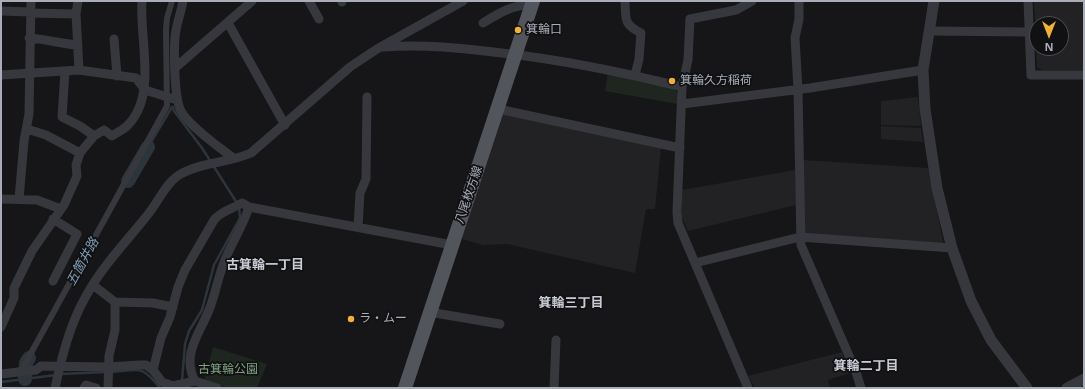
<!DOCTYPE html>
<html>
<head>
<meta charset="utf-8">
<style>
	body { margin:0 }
	#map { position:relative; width:1085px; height:389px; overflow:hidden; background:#161618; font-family:"Open Sans",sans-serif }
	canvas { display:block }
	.frame { position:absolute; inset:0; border:2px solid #a8adb8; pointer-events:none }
	.north { position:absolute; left:1029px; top:16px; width:40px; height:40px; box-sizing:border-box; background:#111113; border:1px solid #4d4f55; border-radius:50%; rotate:180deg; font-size:11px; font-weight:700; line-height:16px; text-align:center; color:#a8adb8 }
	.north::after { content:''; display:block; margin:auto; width:14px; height:18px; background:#f2b134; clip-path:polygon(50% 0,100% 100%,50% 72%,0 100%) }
</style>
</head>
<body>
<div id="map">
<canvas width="1085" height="389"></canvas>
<div class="frame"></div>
<div class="north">N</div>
</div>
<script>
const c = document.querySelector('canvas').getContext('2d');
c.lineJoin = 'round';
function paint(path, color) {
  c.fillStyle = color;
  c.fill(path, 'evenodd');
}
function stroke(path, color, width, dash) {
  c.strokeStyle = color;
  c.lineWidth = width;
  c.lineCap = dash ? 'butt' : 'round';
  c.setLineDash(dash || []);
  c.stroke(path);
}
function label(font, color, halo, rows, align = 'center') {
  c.font = font + ' "Open Sans","Noto Sans JP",sans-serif';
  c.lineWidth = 3.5;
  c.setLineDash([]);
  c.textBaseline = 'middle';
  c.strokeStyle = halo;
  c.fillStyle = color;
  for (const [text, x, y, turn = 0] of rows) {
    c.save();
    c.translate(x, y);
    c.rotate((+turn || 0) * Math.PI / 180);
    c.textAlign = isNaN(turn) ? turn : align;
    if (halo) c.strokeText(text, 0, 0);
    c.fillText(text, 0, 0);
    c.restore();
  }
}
paint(new Path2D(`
	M1034,1h50v69h-42l-5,-3zM1037,24h24v24h-24z
	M918,97l3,29 -40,-1v-24z
	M500,114l161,34 -6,61h-9l-11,64 -128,-29 -24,1 -21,-6z
	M881,126l40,2 2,14 -42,-3z
	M803,160l125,8 16,78 -139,-10z
	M795,170l1,35 -108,26 -6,-13v-28z
	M842,352l8,21 -22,7 2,8h-75l-7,-12z`), '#222225');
paint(new Path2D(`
	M608,72l66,16 4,7 -1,9 -72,-13z
	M213,347l54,17 -10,24h-29l-24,-7z`), '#1e261f');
stroke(new Path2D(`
	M173,107l1,4 28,37 35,55
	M148,147l24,-40
	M111,372c29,-2 30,-8 49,16
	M61,374l45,-2
	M182,381l3,-37 4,-13 13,-21 12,-45 26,-47 -1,-11
	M1,382l55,-7`), '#2c353c', 2.5);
stroke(new Path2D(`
	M128,181l20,-34
	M25,379l1,-16 3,-5`), '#2c353c', 14);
stroke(new Path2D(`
	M23,372l2,-8 142,-258 -1,-76 1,-12 5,-17`), '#37383d', 6);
stroke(new Path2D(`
	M78,1l-2,13 3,56
	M183,1c-2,12 -7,24 -8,36 -1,14 -1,62 6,74 8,15 38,36 52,47
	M309,1l10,18
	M342,1v1
	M625,1c1,18 -2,23 16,32l-2,26 -4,16
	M799,1v18l-4,19 3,51 3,156 55,127 5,16
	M1028,1l3,74h53
	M1,11l29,1
	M29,13l47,1
	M228,23l57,102
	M483,23c18,-11 27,-17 49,-19
	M930,31l99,1
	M29,38c17,1 32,6 49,7
	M114,39l3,37
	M383,47c40,-3 79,1 119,6 61,7 120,19 180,34
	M175,68l77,-67
	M65,71l-3,46 18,9 14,10
	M1,75l78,-5 57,8 9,12 32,10
	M682,104l128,-16 113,-18
	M498,109l182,39
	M27,129l19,6 34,18
	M1,199l36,1 24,9
	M19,199l5,-58 5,-27 2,-113
	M358,227l2,-34 6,-14 1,-82
	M695,263l105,-26 152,11
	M53,281l24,-47 -24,-15
	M93,285l22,17 38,1 20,4
	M429,312l71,12
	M1,327l13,-29v-10l18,-37 32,-46 13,-29 -1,-11 4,-12 14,-17 10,-6 8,6c4,-3 11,-6 15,-10 31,-30 12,-87 15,-125
	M153,370l8,-32 9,-21 8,-30 7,-17 29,-50c7,-9 18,-11 28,-17l7,4
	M1,374l35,-4 5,-4 68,1 31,-2h6l7,5 9,12 11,4 22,-5 22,7
	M195,381c-14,-26 5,-48 14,-71 7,-17 9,-34 16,-50 7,-18 18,-34 24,-53l203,38
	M55,388c7,-32 15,-64 31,-92 16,-30 42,-56 63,-83 9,-11 17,-30 30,-38 22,-13 50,-12 72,-22l99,-86 27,-18 86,-48
	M84,388l2,-3 10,3
	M108,388l1,-32 6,-26v-28
	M554,388l2,-48
	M748,388l-70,-165 -1,-11 5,-125 6,-27 2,-41 46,-9 16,-9`), '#37383d', 9);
stroke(new Path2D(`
	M934,1l-11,69 2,39 12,79 15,60 19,53 20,39 36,48
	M1067,388l17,-9`), '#37383d', 11);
stroke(new Path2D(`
	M405,388l128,-387`), '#53555c', 14);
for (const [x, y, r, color] of [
	[518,30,4,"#f2b134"],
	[672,81,4,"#f2b134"],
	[351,319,4,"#f2b134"]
]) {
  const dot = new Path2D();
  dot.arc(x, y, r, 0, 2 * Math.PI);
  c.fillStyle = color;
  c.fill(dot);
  stroke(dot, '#111113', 1.5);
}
label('12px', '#a8adb8', '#111113', [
	["箕輪口",526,30],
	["箕輪久方稲荷",680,81],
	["ラ・ムー",359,319]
], 'left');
label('12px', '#a8adb8', '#111113', [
	["八尾枚方線",469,195,-71]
]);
label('12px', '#7fa381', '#111113', [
	["古箕輪公園",228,370]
]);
label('italic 13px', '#7f9bb3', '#111113', [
	["五箇井路",83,262,-61]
]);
label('bold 13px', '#c9ccd4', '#111113', [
	["古箕輪一丁目",265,265],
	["箕輪三丁目",571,303],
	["箕輪二丁目",866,366]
]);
</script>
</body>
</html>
